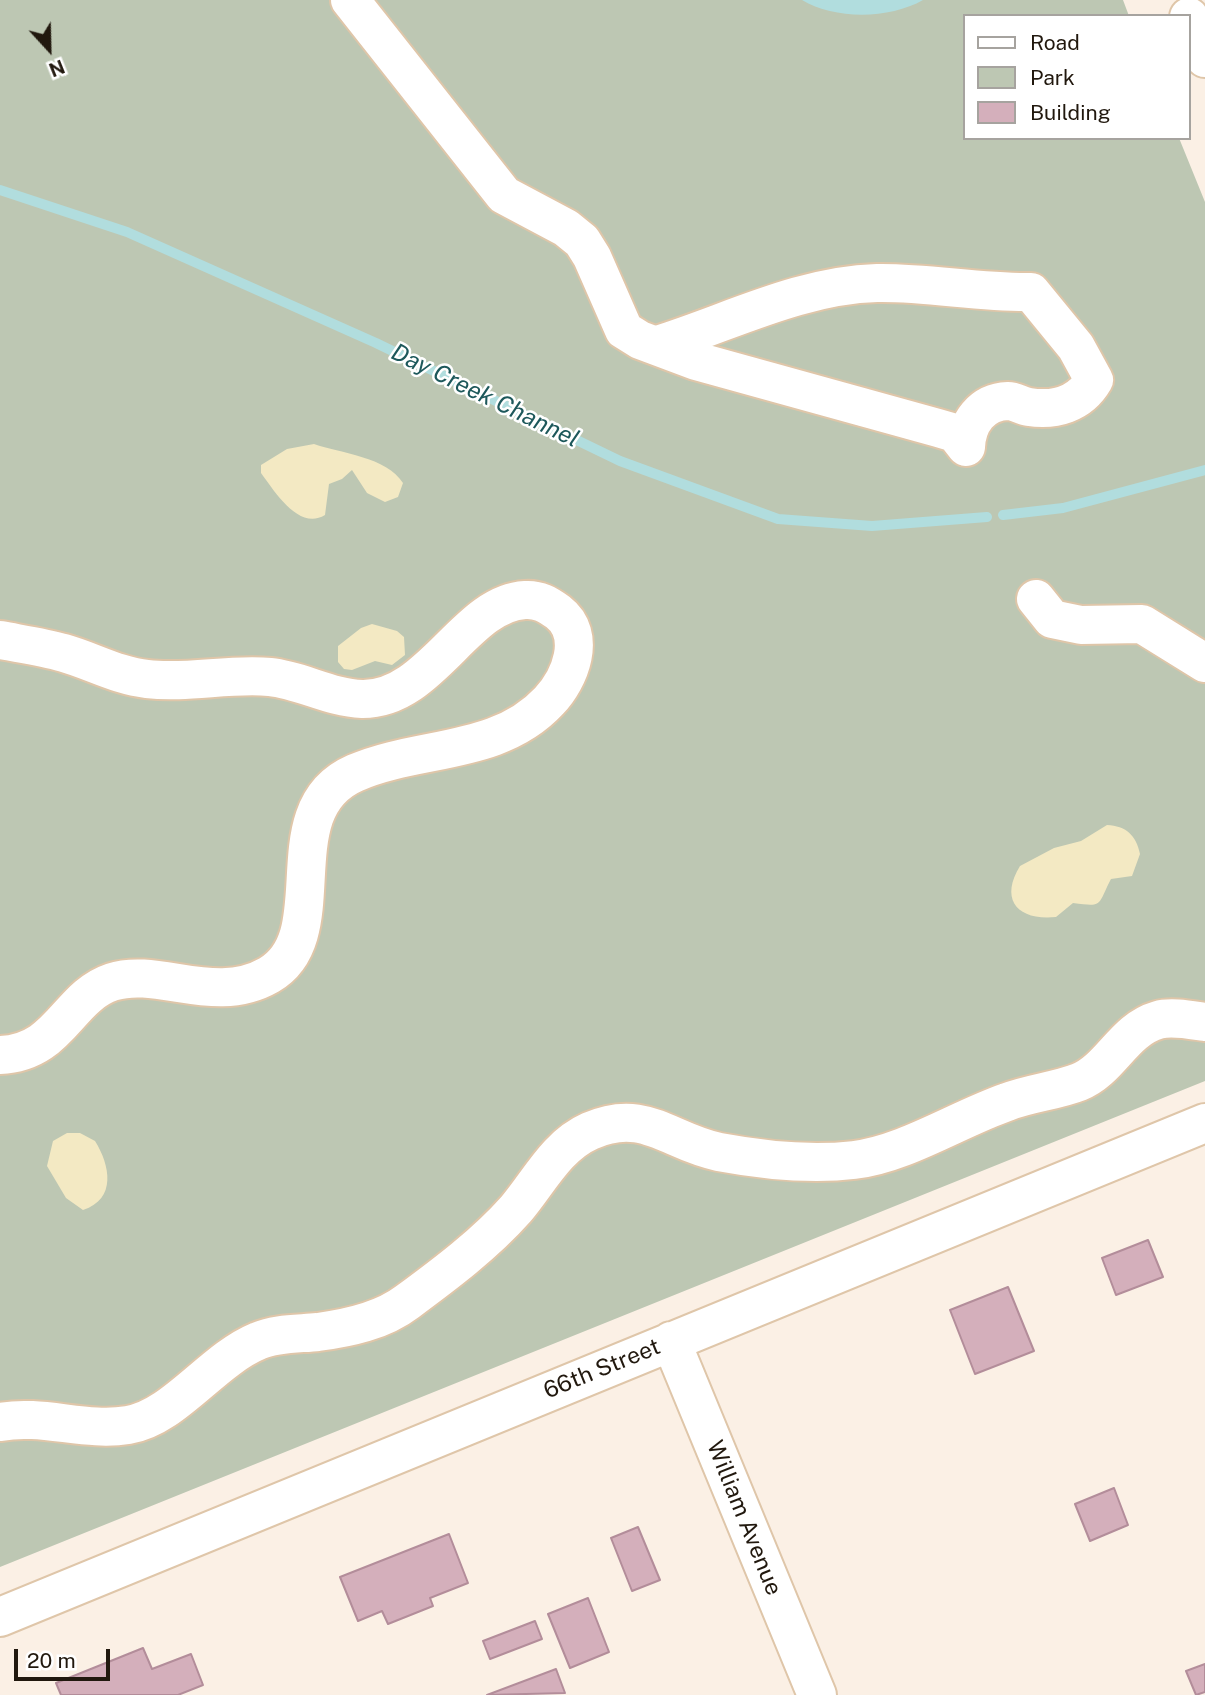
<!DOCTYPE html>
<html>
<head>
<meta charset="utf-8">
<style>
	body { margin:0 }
	#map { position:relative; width:1205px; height:1695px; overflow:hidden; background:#fbf0e5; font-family:"Public Sans",sans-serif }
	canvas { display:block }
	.legend { position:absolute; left:963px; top:14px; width:228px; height:126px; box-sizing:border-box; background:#fff; border:2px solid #a6a39f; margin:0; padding:9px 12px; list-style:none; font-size:21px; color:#21180e }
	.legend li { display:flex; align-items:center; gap:14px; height:35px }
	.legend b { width:35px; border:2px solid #a6a39f }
	.north { position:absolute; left:14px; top:14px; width:70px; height:70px; -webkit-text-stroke:5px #fff; paint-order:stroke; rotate:158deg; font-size:19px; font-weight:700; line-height:28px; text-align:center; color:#21180e }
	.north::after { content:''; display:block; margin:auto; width:24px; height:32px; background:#21180e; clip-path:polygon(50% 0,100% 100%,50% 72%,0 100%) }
	.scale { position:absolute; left:14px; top:1649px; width:96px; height:32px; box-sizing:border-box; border:4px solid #21180e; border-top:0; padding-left:9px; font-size:21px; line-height:24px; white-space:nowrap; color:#21180e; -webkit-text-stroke:5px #fff; paint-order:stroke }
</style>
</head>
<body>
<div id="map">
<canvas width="1205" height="1695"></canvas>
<ul class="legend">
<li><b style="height:9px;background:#fff"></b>Road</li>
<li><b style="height:19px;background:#bdc7b3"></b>Park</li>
<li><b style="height:19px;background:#d4afbb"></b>Building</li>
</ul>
<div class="north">N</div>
<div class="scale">20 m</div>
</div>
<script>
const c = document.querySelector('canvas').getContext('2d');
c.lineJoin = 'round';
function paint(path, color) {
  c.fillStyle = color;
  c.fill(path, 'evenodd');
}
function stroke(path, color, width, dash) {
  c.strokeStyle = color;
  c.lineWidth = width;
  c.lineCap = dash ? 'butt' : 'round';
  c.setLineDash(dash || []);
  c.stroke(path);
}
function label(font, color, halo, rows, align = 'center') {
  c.font = font + ' "Public Sans",sans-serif';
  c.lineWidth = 5;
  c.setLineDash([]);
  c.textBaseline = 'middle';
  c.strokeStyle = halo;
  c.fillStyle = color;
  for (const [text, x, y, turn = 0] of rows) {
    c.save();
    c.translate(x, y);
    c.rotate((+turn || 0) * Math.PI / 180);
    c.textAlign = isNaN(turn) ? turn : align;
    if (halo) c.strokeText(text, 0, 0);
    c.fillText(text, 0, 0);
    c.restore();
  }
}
paint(new Path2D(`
	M0,0h1123l6,16h-164v122h214l26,64v879l-1205,486z`), '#bdc7b3');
paint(new Path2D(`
	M314,444c26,9 73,13 89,39l-5,14 -13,5 -18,-9 -15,-23 -10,9 -13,5 -4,31c-26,16 -50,-23 -64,-42v-8l26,-16z
	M372,624l25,7 7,6 1,18 -13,10 -17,-4 -23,9 -8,-1 -6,-7v-16l23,-18z
	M1107,825c19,1 29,10 33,29l-8,22 -21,3c-14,27 -7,28 -38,24l-17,14c-38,4 -57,-17 -36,-51l34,-18 27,-7z
	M67,1133h13l15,8c15,24 22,58 -12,69l-17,-12 -19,-32 6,-25z`), '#f3e9c3');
paint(new Path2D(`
	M802,0h121c-33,19 -88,20 -121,0z`), '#b1ddde');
stroke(new Path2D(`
	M0,190l127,42 249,111 244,118 158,58 94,7 115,-9
	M1003,515l60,-7 142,-38`), '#b1ddde', 10);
const building = new Path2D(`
	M1148,1240l15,37 -47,18 -14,-37z
	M1008,1287l26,64 -59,23 -25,-64z
	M1114,1488l14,37 -38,16 -15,-37z
	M638,1527l22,53 -28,11 -21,-53z
	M449,1534l19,49 -38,15 3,8 -45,18 -6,-13 -24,10 -18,-44z
	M588,1598l21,54 -39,16 -22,-54z
	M535,1621l7,18 -52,20 -7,-18z
	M143,1648l9,21 39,-15 12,31 -25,10h-117l-5,-12z
	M1205,1664v28l-9,3 -10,-24z
	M556,1669l9,24 -78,2z`);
paint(building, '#d4afbb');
stroke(building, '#b38d9a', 2);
const minor = new Path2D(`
	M350,0l154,195 62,33 16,13 10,16 32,73 16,10 56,21 242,67 17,5 11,14
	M1189,17l16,41
	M657,345c71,-22 143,-60 220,-62 51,-1 102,10 154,9l45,55 18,33c-14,24 -39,31 -65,27 -7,-1 -14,-6 -21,-6 -27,1 -41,22 -42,46
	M1036,599l16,20 29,6 61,-1 63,39
	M0,640c21,4 43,7 64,13 28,8 54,23 83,26 40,5 83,-6 123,-2 31,3 60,21 92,22 69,1 103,-96 163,-99 14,-1 23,5 33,12 30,23 12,67 -9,89 -51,55 -130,44 -194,72 -85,37 -17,162 -86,202 -54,31 -110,-8 -157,7 -45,15 -52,71 -112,73
	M671,1341l146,354
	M0,1422c42,-8 85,10 128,3 46,-7 84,-65 130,-84 18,-8 41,-7 60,-9 31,-4 64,-11 89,-30 38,-28 78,-58 109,-93 23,-27 40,-63 74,-78 55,-24 79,11 129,21 43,8 92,13 135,8 51,-6 104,-41 153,-58 23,-9 49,-11 72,-20 32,-13 44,-52 79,-62 13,-4 33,0 47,2
	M0,1617l1205,-494`);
stroke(minor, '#dfc6a9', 42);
stroke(minor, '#fff', 38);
label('23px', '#21180e', '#fff', [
	["66th Street",602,1369,-22],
	["William Avenue",744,1518,68]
]);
label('italic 24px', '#1d585b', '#fff', [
	["Day Creek Channel",485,396,26]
]);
</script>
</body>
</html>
